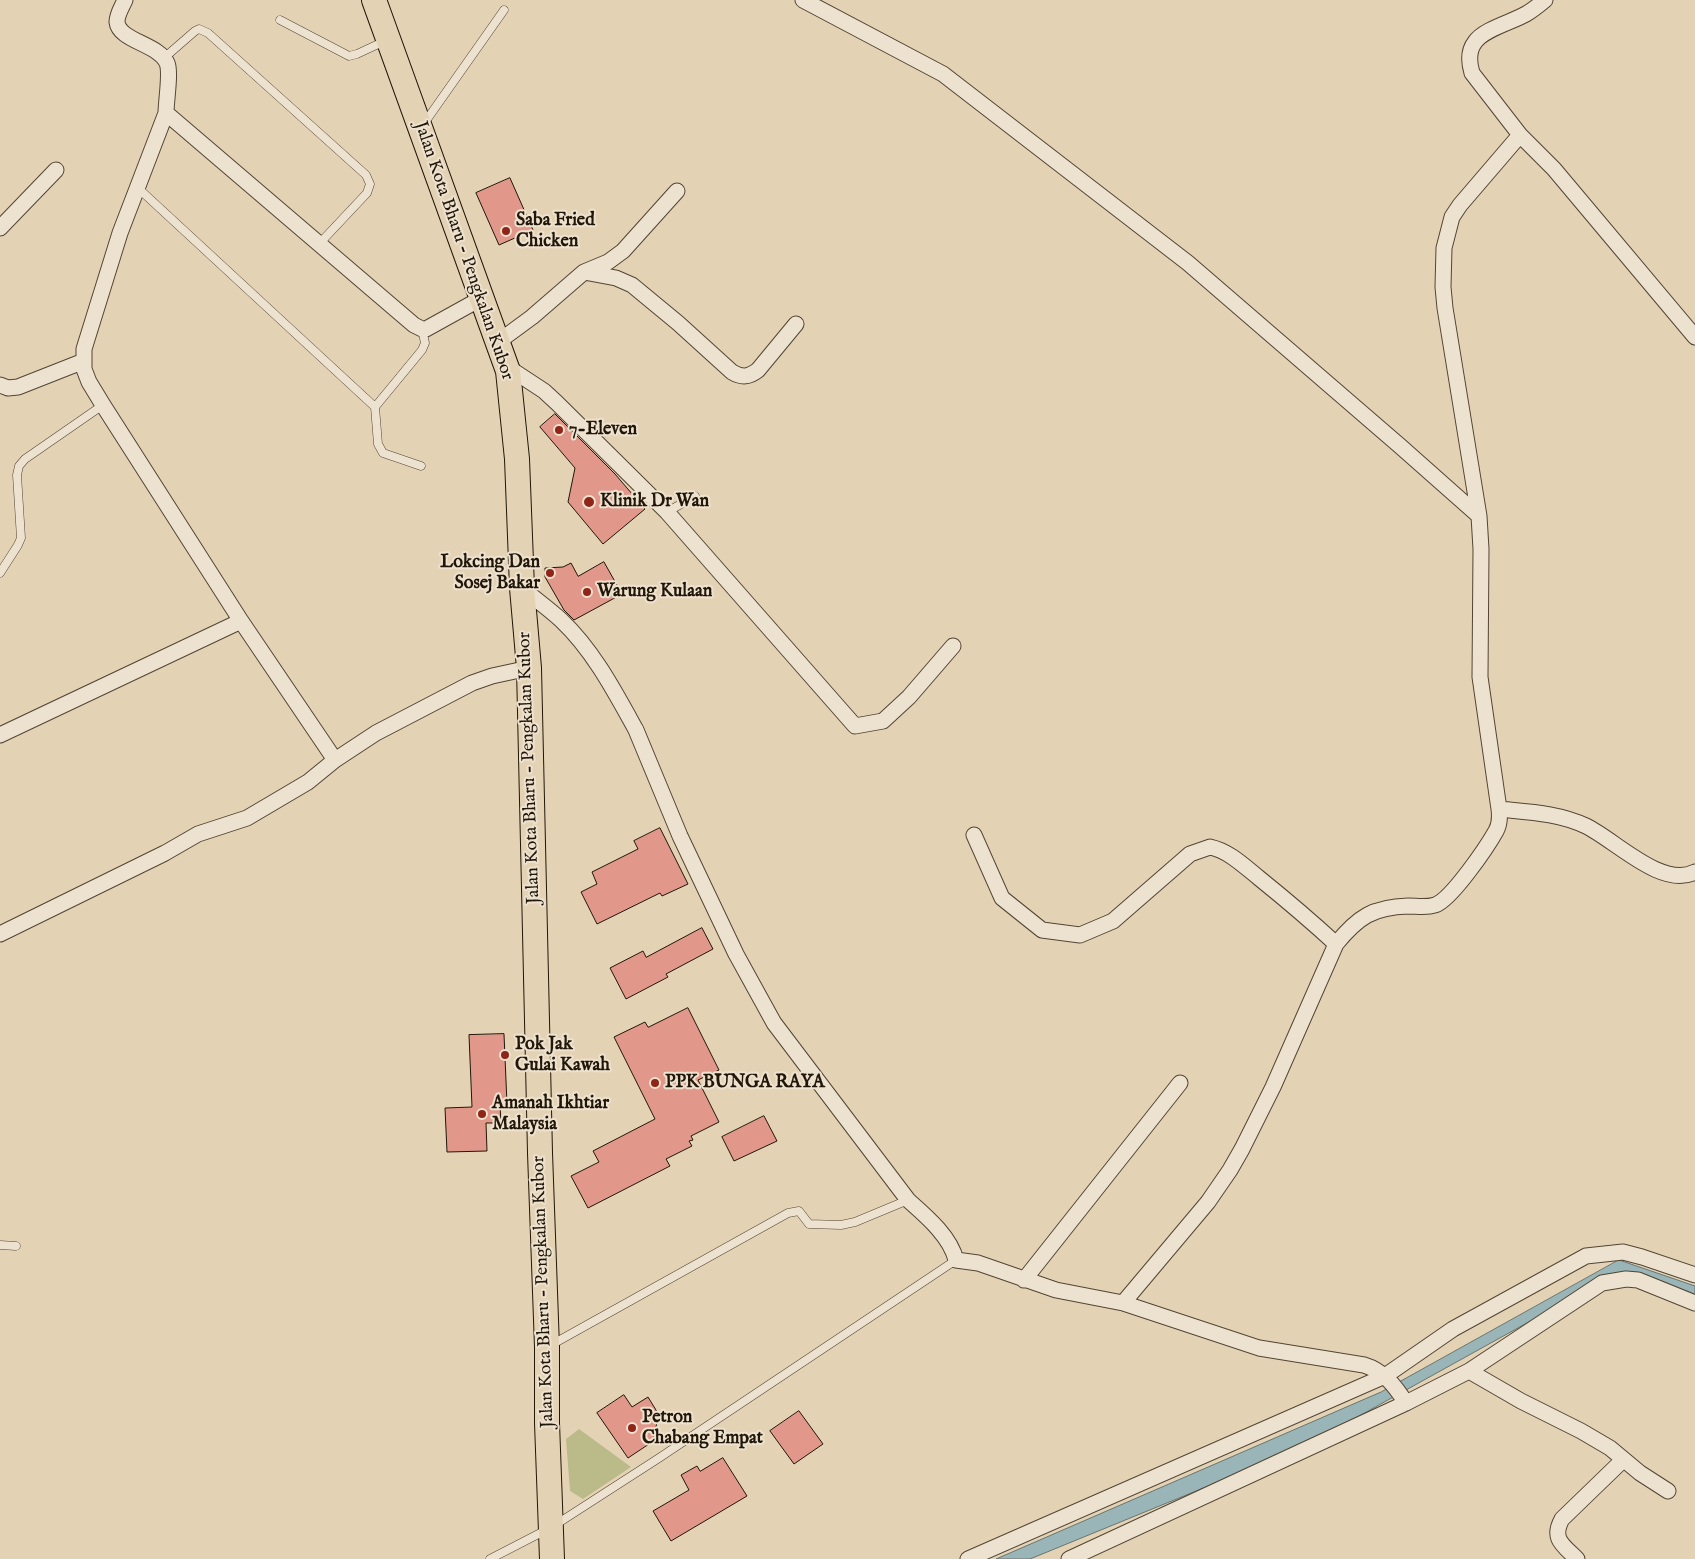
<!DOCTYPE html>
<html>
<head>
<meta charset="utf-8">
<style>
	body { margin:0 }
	canvas { display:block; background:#e4d2b5 }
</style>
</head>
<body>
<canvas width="1695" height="1559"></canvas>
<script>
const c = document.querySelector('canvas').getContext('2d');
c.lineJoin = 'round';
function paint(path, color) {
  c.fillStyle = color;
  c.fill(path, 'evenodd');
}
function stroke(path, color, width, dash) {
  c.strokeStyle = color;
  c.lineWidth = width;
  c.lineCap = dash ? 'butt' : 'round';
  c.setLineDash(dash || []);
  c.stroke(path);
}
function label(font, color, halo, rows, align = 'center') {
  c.font = font + ' "IM FELL English",serif';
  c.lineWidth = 4;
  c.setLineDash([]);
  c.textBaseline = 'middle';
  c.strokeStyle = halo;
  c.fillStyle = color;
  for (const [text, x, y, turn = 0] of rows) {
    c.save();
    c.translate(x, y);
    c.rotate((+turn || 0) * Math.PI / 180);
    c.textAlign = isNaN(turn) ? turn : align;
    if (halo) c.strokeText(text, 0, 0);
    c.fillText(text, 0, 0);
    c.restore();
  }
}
paint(new Path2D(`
	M579,1429l52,38 -48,32 -13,-8 -4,-52z`), '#bbba89');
const water = new Path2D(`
	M1619,1260l76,26v12l-68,-25 -55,25 -249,138 -78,35 -215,88h-34l385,-167z`);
paint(water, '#99b5b7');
stroke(water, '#697571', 1);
const building = new Path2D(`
	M510,178l23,52 -34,15 -23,-52z
	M555,414l60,60 30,35 -42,35 -35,-42 7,-34 -35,-41z
	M604,562l18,32 -48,26 -10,-10 -19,-33v-9l18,-1 8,-4 7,13z
	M660,828l28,56 -26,12 -2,-3 -63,31 -16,-32 16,-8 -5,-12 46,-23 -4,-8z
	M702,928l11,21 -47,25 2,3 -42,22 -16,-31 33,-17 3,6z
	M688,1008l31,62 -21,10 21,42 -28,14 2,4 -4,1 3,5 -26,13 4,7 -82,42 -17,-32 28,-14 -6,-11 62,-32 -41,-82 31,-15 3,5z
	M504,1034l3,70 -7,1 1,18h-15l1,28 -40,1 -2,-44 27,-1 -3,-72z
	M764,1116l13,25 -43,20 -12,-24z
	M624,1395l8,12 16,-10 11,18 -7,27 -24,16 -31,-45z
	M799,1411l24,33 -29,20 -24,-33z
	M723,1458l24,38 -76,45 -18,-30 36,-21 -8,-15 16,-9 3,5z`);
paint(building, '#e1988b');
stroke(building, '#211608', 1);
const service = new Path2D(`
	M280,20l69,36 8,-2 30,-14
	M164,58l31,-27 4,-2 9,4 158,142 4,9 -3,9 -48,51
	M423,125l81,-115
	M138,188l237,219 47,-57 3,-7 -3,-14
	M375,407l3,37 5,9 38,13
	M667,512l28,-16
	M0,573l18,-28 3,-7 -4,-63 2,-9 6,-7 78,-54
	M0,1245l16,1
	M551,1345l237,-132 11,-2 10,13 32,1 14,-3 53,-22
	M490,1559l62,-32 107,-69 297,-198`);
const minor = new Path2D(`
	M125,0c-3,7 -8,14 -8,22 2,19 42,22 50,41 4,9 -1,38 -1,50l248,212 8,4h4l56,-31
	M803,0l140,74 245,189 212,183 79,70
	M166,113l-46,120 -36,116v20l5,13 14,23 138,216 94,139
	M1520,135l34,34 141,168
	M0,228l56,-58
	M584,272l24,-10 15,-11 54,-60
	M498,342l34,-25 52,-45 32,6 16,7 46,38 54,49c10,6 17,5 26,-2l38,-46
	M506,366l38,25 13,12 110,109 188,214 28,-5 26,-24 44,-51
	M0,385l8,3 10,-1 66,-26
	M522,588c13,11 27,21 39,32 32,30 54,72 75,110l44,106 56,118 38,69 134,177c18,16 42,36 48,60l22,3 78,27 67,13 136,45 105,17c20,6 31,21 42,38
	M0,735l241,-114
	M1499,809c30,3 60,4 87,17 29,14 76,63 109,46
	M974,835l28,63 40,32 38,5 33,-14 77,-67 20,-7c19,4 34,19 49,31 26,21 52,43 77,66
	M0,934l165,-81 33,-19 49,-16 61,-36 27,-22 41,-27 96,-50 20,-7 37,-8
	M1024,1280l156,-197
	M1123,1303l85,-101 22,-32 12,-21 31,-62 63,-143c22,-27 37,-37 72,-38 9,0 18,2 27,-1 16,-5 52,-58 61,-74 4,-7 4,-14 3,-22l-19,-132 1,-128 -2,-33 -34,-208 -2,-21 1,-39 8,-31 8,-12 60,-70 -48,-62c-3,-10 -4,-22 3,-31 9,-13 37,-20 51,-28 7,-4 13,-9 19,-14
	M1469,1371l52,30 60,30 29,17 30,25 28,18
	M968,1559l417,-183 68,-47 133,-73 37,-4 19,5 53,18
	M1069,1559l337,-156 63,-32 133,-88 24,-4 12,1 57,23
	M1577,1559c-14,-14 -26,-20 -15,-40l61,-59`);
const primary = new Path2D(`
	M374,0l134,371 9,88 5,129 7,80 11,485 7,194v76l5,136`);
stroke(service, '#524533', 9);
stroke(minor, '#524533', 17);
stroke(primary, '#211608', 26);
stroke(service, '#ede2cf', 8);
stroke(minor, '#ede2cf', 15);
stroke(primary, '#e4d2b5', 24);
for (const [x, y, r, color] of [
	[506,231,5,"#8f2418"],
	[559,430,5,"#8f2418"],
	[589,502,6,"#8f2418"],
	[550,573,5,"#8f2418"],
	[587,592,5,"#8f2418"],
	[505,1055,5,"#8f2418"],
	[655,1083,5,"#8f2418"],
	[482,1114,5,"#8f2418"],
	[632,1428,5,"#8f2418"]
]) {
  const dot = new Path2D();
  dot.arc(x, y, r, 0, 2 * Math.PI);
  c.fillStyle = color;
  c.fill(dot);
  stroke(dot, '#ede2cf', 2);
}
label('bold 18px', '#211608', '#ede2cf', [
	["Saba Fried",516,221],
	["Chicken",516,242],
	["7-Eleven",569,430],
	["Klinik Dr Wan",600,502],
	["Lokcing Dan",540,563,"right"],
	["Sosej Bakar",540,584,"right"],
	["Warung Kulaan",597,592],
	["Pok Jak",515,1045],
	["Gulai Kawah",515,1066],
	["PPK BUNGA RAYA",665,1083],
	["Amanah Ikhtiar",492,1104],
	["Malaysia",492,1125],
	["Petron",642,1418],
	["Chabang Empat",642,1439]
], 'left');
label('18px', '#211608', '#ede2cf', [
	["Jalan Kota Bharu - Pengkalan Kubor",463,251,71],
	["Jalan Kota Bharu - Pengkalan Kubor",530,768,-92],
	["Jalan Kota Bharu - Pengkalan Kubor",544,1292,-92]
]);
</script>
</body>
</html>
